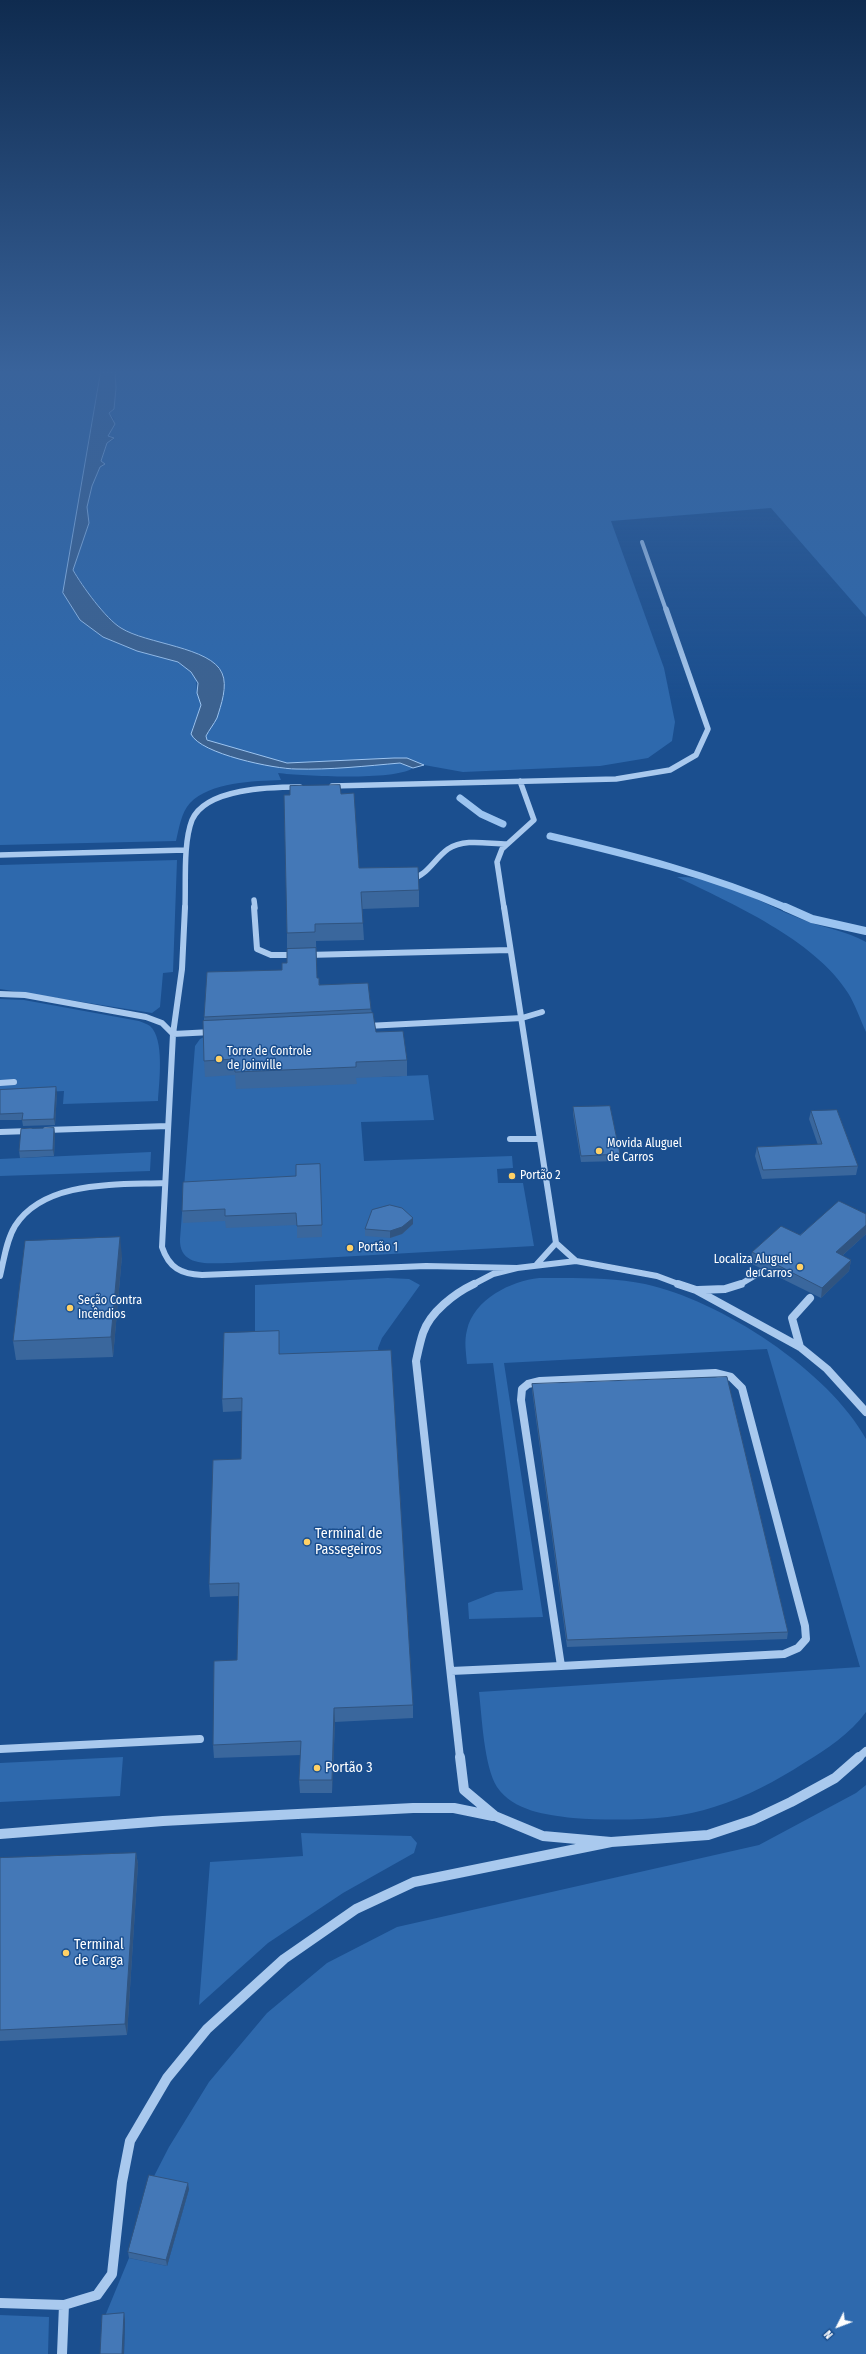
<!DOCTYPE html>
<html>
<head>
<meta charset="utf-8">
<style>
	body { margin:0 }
	#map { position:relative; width:866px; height:2354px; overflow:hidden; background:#1b4f8f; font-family:"Fira Sans Condensed",sans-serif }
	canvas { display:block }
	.north { position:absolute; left:818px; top:2306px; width:40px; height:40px; -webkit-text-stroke:3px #1b4f8f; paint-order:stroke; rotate:228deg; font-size:11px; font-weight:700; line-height:16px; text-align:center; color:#fff }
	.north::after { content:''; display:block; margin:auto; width:14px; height:18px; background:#fff; clip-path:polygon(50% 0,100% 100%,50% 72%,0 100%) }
</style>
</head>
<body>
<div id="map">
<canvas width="866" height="2354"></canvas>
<div class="north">N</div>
</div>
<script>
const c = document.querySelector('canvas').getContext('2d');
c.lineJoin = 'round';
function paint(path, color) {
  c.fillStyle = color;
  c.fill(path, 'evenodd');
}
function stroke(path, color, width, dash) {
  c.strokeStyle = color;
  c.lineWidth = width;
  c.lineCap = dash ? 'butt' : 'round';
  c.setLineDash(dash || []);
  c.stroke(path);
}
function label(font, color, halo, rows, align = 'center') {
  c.font = font + ' "Fira Sans Condensed",sans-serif';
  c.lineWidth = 3;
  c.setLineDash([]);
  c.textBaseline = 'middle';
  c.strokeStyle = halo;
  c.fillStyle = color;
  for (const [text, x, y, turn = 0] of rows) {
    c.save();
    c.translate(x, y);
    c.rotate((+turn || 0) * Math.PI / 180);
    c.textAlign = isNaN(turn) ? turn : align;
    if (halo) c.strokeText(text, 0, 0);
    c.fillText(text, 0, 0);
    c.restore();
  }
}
paint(new Path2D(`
	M0,372h101l-38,221 119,71 14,13 1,16 3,6 1,6 -9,24 12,17 36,12 45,11 115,-6 13,5c-18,13 -110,8 -135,5l3,7c-27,1 -71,2 -91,23 -9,10 -11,25 -14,38l-176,4z
	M115,372h751v245l-95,-109 -160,13 53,147 11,54 -3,19 -24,17 -48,8 -137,6 -39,-7 -17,-7 -120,5 -76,-21 -5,-4c8,-21 24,-39 17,-64 -6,-21 -81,-33 -101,-46 -16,-9 -40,-42 -49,-58l16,-47 -2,-16 5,-21 8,-19 5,-3 -4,-3 6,-19 7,-2 -2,-3 -4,-1 6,-17 -5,-6 5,-4 2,-21z
	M177,860l-4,112 -10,1 -3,34 -8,6 -152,-24v-124z
	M677,877c46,-1 89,30 132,45 20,7 37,9 57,20v90c-6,-13 -11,-28 -18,-39 -33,-53 -117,-90 -171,-116z
	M0,999l24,1 115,21c3,1 8,3 11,5 15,13 9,57 8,75l-95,3 1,-13 -64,3z
	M206,1036l171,41 51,-2 6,45 -73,2 3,39 148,-5 1,12 -16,1 1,14h25l11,63 -303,17c-20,0 -52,5 -51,-24l15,-193 5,-7z
	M151,1152l-1,19 -150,5v-17z
	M388,1278l21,1 11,6 -38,53 -4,10 2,16 -100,3 -25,-21v-61z
	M539,1278c35,0 72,-1 106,6 75,16 184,87 221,155v273c-16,22 -39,37 -62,51 -28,18 -58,34 -90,44 -41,14 -98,14 -141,11 -26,-3 -60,-7 -76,-31 -13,-21 -15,-69 -18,-95l381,-25 -93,-318 -263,14 39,254 -74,2 -1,-16 28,-11 27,-2 -30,-227 -26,1c-1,-12 -3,-23 0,-34 7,-31 44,-49 72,-52z
	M123,1757l-3,39 -120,6v-39z
	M866,1785v569h-742l1,-35 -22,2 26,-63 38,8 22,-77 -38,-7 18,-35 40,-65 58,-69 60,-50 70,-36 362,-82 97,-52z
	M301,1833l110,3 6,7 -3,10 -71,40 -75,50 -69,62 11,-143 93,-6z
	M0,2315l49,2 -1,37h-48z`), '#2e69ad');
const water = new Path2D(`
	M101,372h14l1,16 -2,21 -5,4 6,11 -7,12 6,2 -7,5 -6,18 4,3 -5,3 -8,19 -5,21 2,16 -16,47c9,16 33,49 48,58 25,16 90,19 101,45 6,13 -1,32 -5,45 -3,6 -8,12 -11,18l1,4 80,23 107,-5h13l17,7 -11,3 -13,-5c-34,3 -70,7 -104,6 -21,0 -96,-15 -105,-35l10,-29 -4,-12 1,-10 -7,-11 -13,-10 -41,-11 -34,-14 -23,-17 -17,-27z`);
paint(water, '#3c6290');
stroke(water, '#9cc4f0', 1);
stroke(new Path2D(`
	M460,798l21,16 22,10
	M550,836c81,19 161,39 237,72`), '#9cc4f0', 7);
stroke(new Path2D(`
	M785,907l27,12 54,12`), '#9cc4f0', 8);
stroke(new Path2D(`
	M642,542l24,68`), '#a9c9ee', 4);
stroke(new Path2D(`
	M332,786l284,-7 54,-9 26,-15 12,-26 -42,-120
	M0,855l186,-5
	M410,880c18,-5 24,-21 38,-31 17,-11 40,-5 59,-5
	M254,900l1,8
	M185,908c1,-26 -2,-65 7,-88 14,-32 79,-33 108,-33
	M504,908l-7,-46 5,-13 32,-29 -14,-39`), '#a9c9ee', 5.5);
stroke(new Path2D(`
	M185,907l-3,62 -9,65 -11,213c7,21 19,27 40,28l224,-9 91,2
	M254,907l3,42 14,6h25
	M504,907l52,336 20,18
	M307,955l203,-5
	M0,994l25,1 121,22 16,6 11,11 39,-2
	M367,1026l155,-8 20,-6
	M0,1083l14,-1
	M46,1130l122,-4
	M0,1132l30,-1
	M510,1139h29
	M537,1264l19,-21
	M0,1276c4,-16 6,-35 15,-50 29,-46 102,-41 149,-43
	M472,1285l21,-11 24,-6 59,-7 81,15 24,9
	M739,1285l22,-13`), '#a9c9ee', 6);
stroke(new Path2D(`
	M678,1284l18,6 104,57 27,22 39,43
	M698,1290l27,-1 16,-5
	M800,1347l-8,-29 18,-20
	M715,1373l16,4 11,11 63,238 1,13 -8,9 -14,6 -223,12 -40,-266 1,-11 6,-5 12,-3z
	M451,1671l110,-5
	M0,1749l200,-10
	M460,1758l-44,-397c2,-9 4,-19 7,-28 7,-21 32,-40 51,-49
	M858,1758l8,-7`), '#a9c9ee', 8);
stroke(new Path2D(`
	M460,1757l4,33 31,26 48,20 68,6
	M0,1834l163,-13 250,-13h41l39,8
	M0,2303l64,2
	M62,2354l2,-49 33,-10 15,-21 10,-92 8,-41 37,-63 40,-49 77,-70 72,-50 58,-27 197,-40 97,-7 45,-15 38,-18 44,-24 24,-21`), '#a9c9ee', 10);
paint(new Path2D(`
	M341,794l18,74 60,22v17l-57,2 2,31 -48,1 1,37 3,7 51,24 1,4 4,19 31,28v16l-51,2 1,6 -121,5 -1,-14 -30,2 -1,-16v-44l78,-47 5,-7v-30z
	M0,1090l57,3 -2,32 -32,1 -1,-6h-22z
	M573,1107l47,47v7l-39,1 -8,-48z
	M811,1111l47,55 -2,9 -94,4 -7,-23 2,-9 61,-2 -9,-26z
	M54,1128l1,7 -1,21 -34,2 -1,-7z
	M320,1164l2,73 -25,1v-13l-71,3 -1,-7 -42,2 -1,-12 114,-35z
	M866,1214v20l-24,22 9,4 -2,11 -28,27 -71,-35 2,-11 48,-17z
	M413,1218v6l-11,10 -12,4 -25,-2v-7z
	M122,1256l-9,101 -97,3 -3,-19z
	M279,1331l1,23 133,351v13l-78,4 -3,71h-32l-1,-13 2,-25 -87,3 -1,-13 24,-85 2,-64 -29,1 -1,-13 32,-125 1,-48 -19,1 -1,-13z
	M532,1384l256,248 -1,7 -220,8 -35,-257z
	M136,1853l2,11 -11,171 -127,6v-183z
	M189,2189l-22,77 -38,-8 -1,-6z`), '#3a679d');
paint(new Path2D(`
	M56,1087l1,6 -2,32 -1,-6z
	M54,1128l1,7 -1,21 -1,-6z
	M413,1218v6l-11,10 -12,4v-7z
	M866,1225v9l-32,29 2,-11z
	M120,1237l2,19 -9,101 -2,-20z
	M851,1260l-2,11 -28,27 1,-10z
	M334,1708l1,14 -3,71v-13z
	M136,1853l2,11 -11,171 -2,-11z
	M188,2183l1,6 -22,77 -1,-6z
	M124,2313l1,6 -1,35h-2z`), '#305480');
const building = new Path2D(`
	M340,785l1,9 13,-1 5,75 59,-1 1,23 -58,2 2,31 -48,1v8l-28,1 -3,-138h6v-9z
	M316,948l1,30h2v7l49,-2 3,26 -167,8 3,-45 75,-2v-7h5v-14z
	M373,1013l3,19 27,-1 4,29 -51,2v5l-121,5 -1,-13 -30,2 -1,-40z
	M56,1087l-2,32 -32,1 1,-7 -23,1v-24z
	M610,1106l10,48 -39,2 -8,-49z
	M837,1110l21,56 -95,4 -6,-23 65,-3 -11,-33z
	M54,1128l-1,22 -34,1 2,-22z
	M320,1164l2,61 -25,1 -1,-13 -71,3v-7l-43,2 1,-29 113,-6v-11z
	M839,1201l27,13v11l-30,27 15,8 -29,28 -70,-36 29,-26 19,9z
	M390,1205l12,3 11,10 -11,9 -12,4 -25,-2 7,-19z
	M120,1237l-9,100 -98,4 12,-100z
	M279,1331v23l112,-4 22,355 -79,3 -2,72h-33l2,-39 -88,4 1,-84 23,-1 2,-77 -30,1 4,-124 28,-1 1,-61 -20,1 2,-66z
	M727,1377l61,255 -221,8 -35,-256z
	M136,1853l-11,171 -125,6v-172z
	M149,2175l39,8 -22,77 -38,-8z
	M124,2313l-2,41h-22l2,-39z`);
paint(building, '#4478b7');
stroke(building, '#305480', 1);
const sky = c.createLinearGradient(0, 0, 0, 701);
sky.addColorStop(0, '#0f2b4f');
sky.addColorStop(0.53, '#39639b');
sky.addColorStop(1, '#39639b00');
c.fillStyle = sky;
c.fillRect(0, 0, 866, 701);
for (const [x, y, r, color] of [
	[219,1059,4,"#ffd166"],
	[599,1151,4,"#ffd166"],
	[512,1176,4,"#ffd166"],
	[350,1248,4,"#ffd166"],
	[800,1267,4,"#ffd166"],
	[70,1308,4,"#ffd166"],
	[307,1542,4,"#ffd166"],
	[317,1768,4,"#ffd166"],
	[66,1953,4,"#ffd166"]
]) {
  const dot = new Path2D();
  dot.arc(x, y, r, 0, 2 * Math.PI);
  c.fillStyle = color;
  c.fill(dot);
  stroke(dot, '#1b4f8f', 1.5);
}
label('12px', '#fff', '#1b4f8f', [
	["Torre de Controle",227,1052],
	["de Joinville",227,1066],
	["Movida Aluguel",607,1144],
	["de Carros",607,1158],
	["Portão 2",520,1176],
	["Portão 1",358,1248],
	["Localiza Aluguel",792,1260,"right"],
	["de Carros",792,1274,"right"],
	["Seção Contra",78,1301],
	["Incêndios",78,1315]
], 'left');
label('14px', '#fff', '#1b4f8f', [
	["Terminal de",315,1534],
	["Passegeiros",315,1550],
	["Portão 3",325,1768],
	["Terminal",74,1945],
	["de Carga",74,1961]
], 'left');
</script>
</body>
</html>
